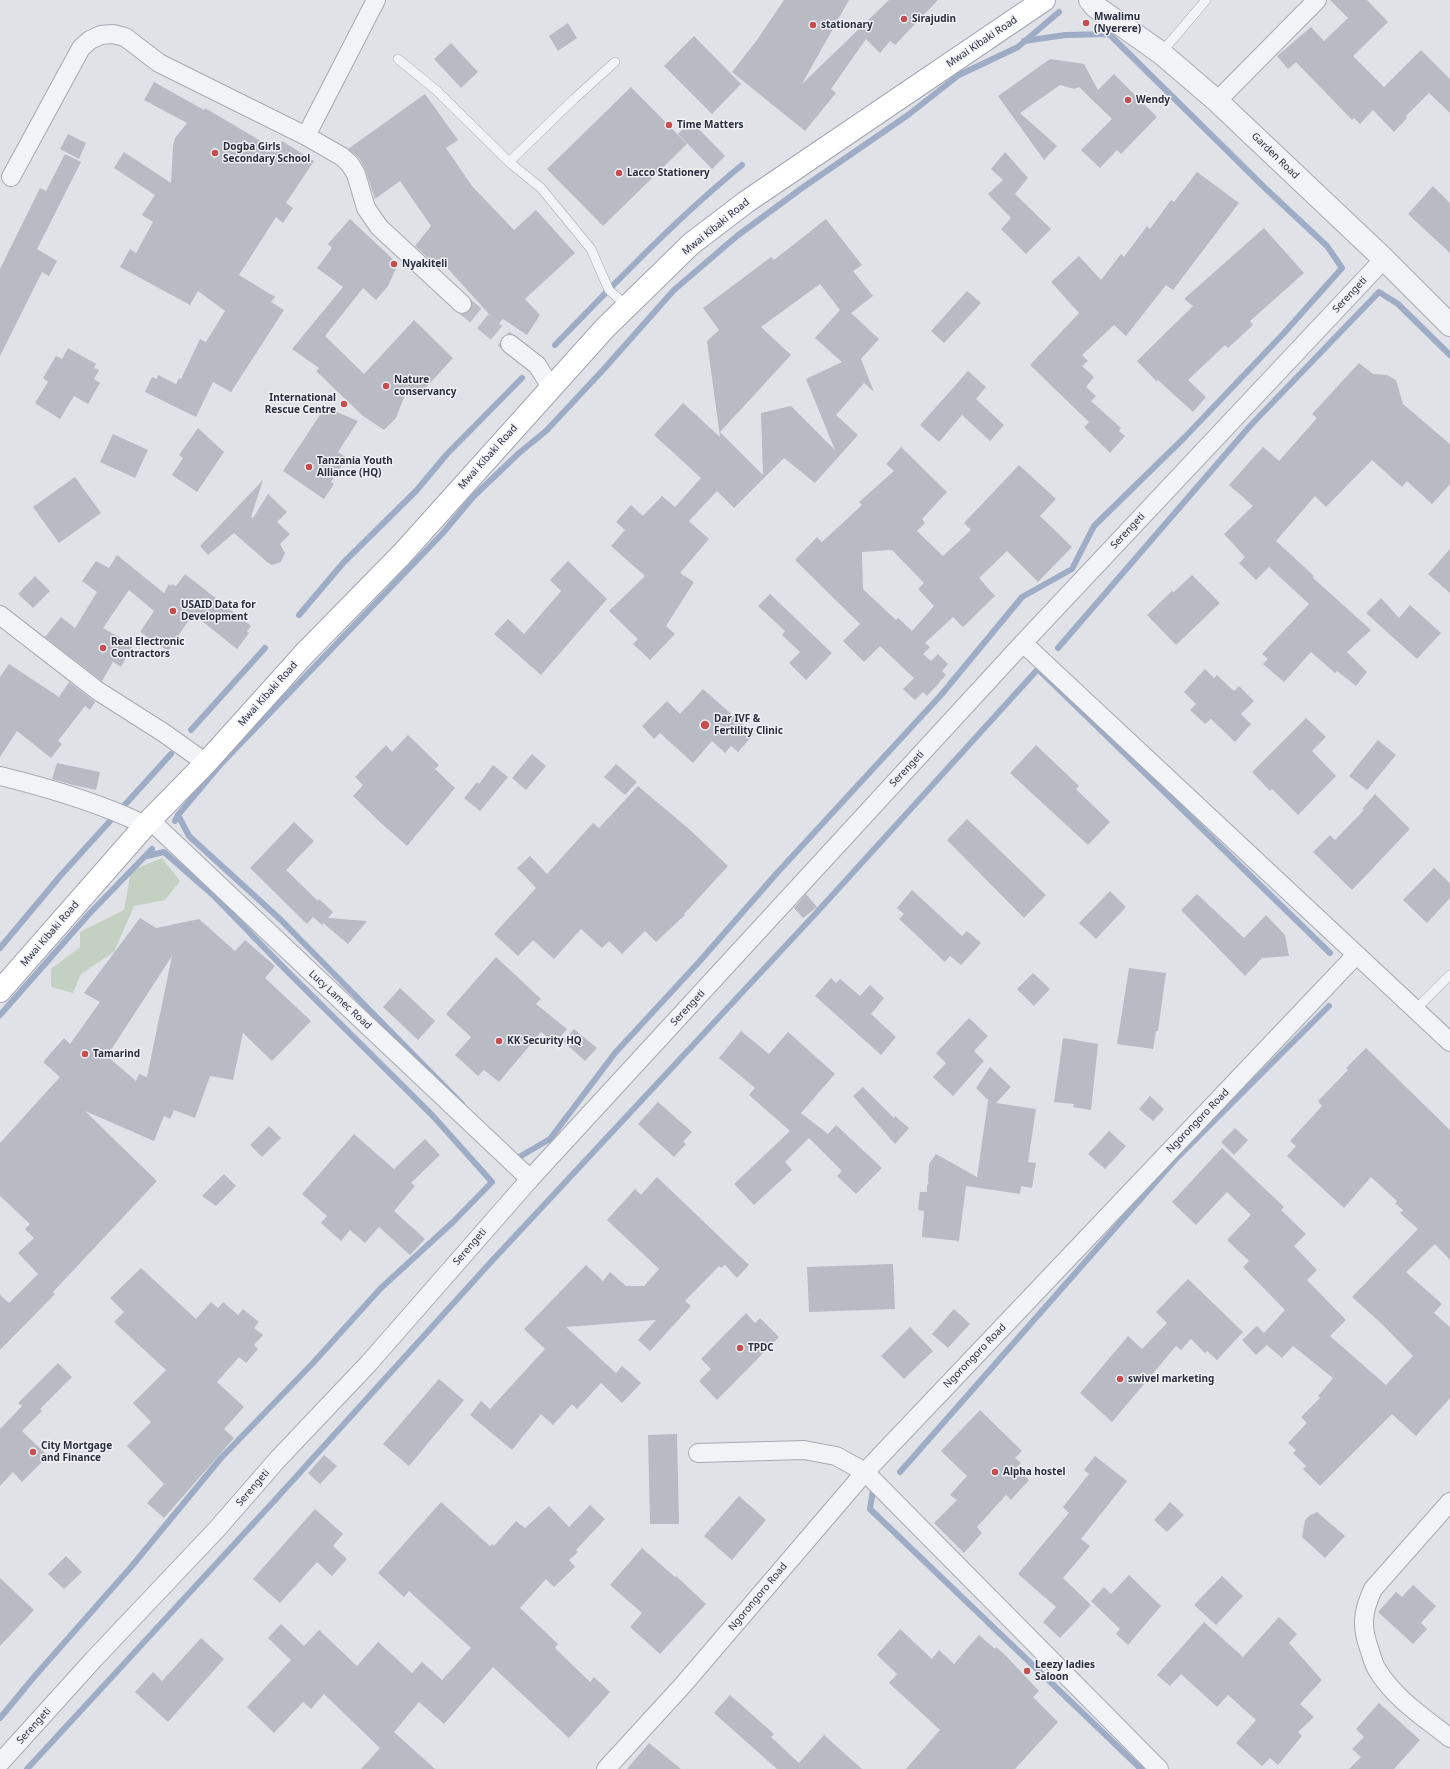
<!DOCTYPE html>
<html>
<head>
<meta charset="utf-8">
<style>
	body { margin:0 }
	canvas { display:block; background:#e0e2e8 }
</style>
</head>
<body>
<canvas width="1450" height="1769"></canvas>
<script>
const c = document.querySelector('canvas').getContext('2d');
c.lineJoin = 'round';
function paint(path, color) {
  c.fillStyle = color;
  c.fill(path, 'evenodd');
}
function stroke(path, color, width, dash) {
  c.strokeStyle = color;
  c.lineWidth = width;
  c.lineCap = dash ? 'butt' : 'round';
  c.setLineDash(dash || []);
  c.stroke(path);
}
function label(font, color, halo, rows, align = 'center') {
  c.font = font + ' "Noto Sans",sans-serif';
  c.lineWidth = 3;
  c.setLineDash([]);
  c.textBaseline = 'middle';
  c.strokeStyle = halo;
  c.fillStyle = color;
  for (const [text, x, y, turn = 0] of rows) {
    c.save();
    c.translate(x, y);
    c.rotate((+turn || 0) * Math.PI / 180);
    c.textAlign = isNaN(turn) ? turn : align;
    if (halo) c.strokeText(text, 0, 0);
    c.fillText(text, 0, 0);
    c.restore();
  }
}
paint(new Path2D(`
	M162,858l18,23 -15,19 -31,6 -20,46 -33,22 -8,19 -22,-6v-18l29,-22v-15l44,-22 7,-39z`), '#c4d1c2');
stroke(new Path2D(`
	M555,345c60,-62 120,-125 187,-180
	M299,615l45,-53 72,-71 31,-37 75,-76
	M1058,648l192,-222 129,-134 19,12 52,51
	M191,730l74,-82
	M178,815l11,21 92,84 181,184
	M175,821l3,-6 42,-50 222,-231 31,-37 46,-44 27,-22 57,-61 71,-80 63,-54 65,-48 106,-73 51,-40 59,-28 41,-35
	M0,948l61,-73 110,-121
	M0,1015l89,-101 63,-65
	M513,1159l1,1 36,-21 65,-86 84,-91 78,-89 164,-178 81,-98 50,-28 22,-43 91,-89 99,-104 58,-65 -15,-22 -62,-58 -156,-154 -44,1 -41,6
	M900,1472l275,-312 154,-154
	M873,1490l-3,19 271,260
	M0,1718l34,-41 97,-110 90,-109 92,-95 68,-75 72,-66 39,-40 -59,-66 -147,-146 -72,-74 -50,-44 -17,4
	M27,1769l248,-269 215,-237 328,-352 220,-242 292,284`), '#9eacc5', 6);
paint(new Path2D(`
	M784,0h65l-47,84 87,-84h49l-43,45 -5,-4 -10,12 -14,-14 -35,50 5,4 -31,38 -73,-59 25,-32z
	M1330,0h37l21,22 -35,34 31,31 37,-37 29,29v34l-21,-20 -23,23 1,2 -13,14 -21,-22 -13,14 -6,-6 -2,2 -56,-58 -8,7 -11,-13 34,-29 13,14 24,-23z
	M568,23l9,15 -19,13 -9,-15z
	M694,36l47,48 -29,30 -48,-48z
	M451,43l27,29 -17,16 -27,-29z
	M1050,59l34,5 14,26 16,-16 43,43 -36,37 -4,-4 -17,18 -19,-18 31,-31 -33,-32 -5,2 -14,-4 -40,28 37,33 -13,14 -46,-64z
	M154,82l50,28 1,-2 71,42 6,-9 32,20 -28,42 7,5 -10,15 -7,-6 -37,58 36,22 -4,5 13,8 -51,79 -2,3 -18,-10 -17,35 -51,-25 7,-15 5,2 1,-4 18,9 3,-6 2,1 19,-40 6,3 19,-31 -27,-20 -8,14 -70,-38 10,-18 6,4 17,-31 -11,-7 13,-20 -41,-27 10,-16 47,31 2,-37 2,-8 12,-15 -43,-23z
	M631,87l56,57 -84,82 -56,-57z
	M425,94l33,46 -12,8 26,38 42,44 22,-20 39,43 -50,46 15,16 -13,20 -24,-16 -5,5 -58,-64 -4,5 -21,-19 16,-20 -31,-45 -25,18 -10,-30 -6,-11 -11,-9z
	M691,121l34,35 -13,13 -34,-35z
	M68,134l18,9 -7,16 -19,-10z
	M1005,152l23,26 -13,16 36,35 -25,25 -25,-25 10,-11 -23,-24 15,-14 -12,-11z
	M65,154l16,8 -44,87 20,12 -8,15 -7,-4 -42,84v-87l40,-81 6,3z
	M1197,172l42,31 -66,87 -7,-5 -40,51 -12,-11 -32,30 6,6 -6,5 12,11 -8,10 10,9 -5,5 30,27 -2,3 6,5 -15,17 -26,-26 5,-5 -59,-57 49,-52 -28,-31 28,-26 22,24 20,-26 3,3 23,-31 3,3 21,-29 3,2z
	M1433,186l17,17v50l-42,-39z
	M350,219l48,45 -10,22 -12,14 -13,-12 -38,48 39,38 50,-54 39,38 -35,38 -10,-9 -12,31 -12,12 -21,-14 -47,-45 3,-3 -27,-19 51,-62 -26,-19 15,-20 -4,-4z
	M826,219l36,46 -9,6 20,25 -22,17 28,26 -18,20 13,33 -10,-9 -28,32 22,20 -43,48 -31,-25 -50,50 -17,-17 -28,30 20,18 -29,34 14,9 -28,44 9,8 -25,26 -17,-16 5,-5 -29,-28 36,-35 -34,-30 14,-16 -9,-8 15,-17 12,11 19,-20 13,11 26,-29 -47,-43 29,-32 37,34 -13,-96 12,-11 -16,-22 68,-51 3,3zM820,284l20,26 -25,28 27,24 -36,17 29,71 -44,-44 -30,7 2,62 -43,-43 71,-77 -30,-28z
	M1264,228l40,45 -54,48 3,4 -25,23 -3,-3 -37,35 18,17 -13,15 -35,-32 -2,1 -19,-20 56,-55 -9,-7z
	M967,291l14,12 -37,40 -13,-12z
	M68,348l28,16 -2,4 5,2 -5,9 6,4 -12,21 -14,-8 -14,23 -25,-16 13,-21 -5,-4 13,-22 6,3z
	M1359,363l14,11 14,1 9,5 7,24 47,40v40l-18,20 -25,-23 -5,6 -30,-27 -46,47 -11,-11 -39,45 38,35 -1,2 58,52 -24,22 20,20 -11,14 -19,-15 -2,2 -24,-21 -27,30 -21,-18 5,-5 -6,-5 47,-50 -40,-37 -13,13 -17,-17 6,-6 -21,-23 29,-28 -24,-21 34,-38 16,14 38,-43 -5,-4z
	M968,371l18,16 -10,12 28,26 -14,16 -28,-26 -23,27 -19,-17z
	M325,407l33,14 -20,31 9,6 -16,24 3,2 -10,15 -41,-28z
	M198,428l26,24 -27,40 -25,-17 11,-17 -4,-3z
	M113,434l35,16 -13,28 -35,-16z
	M901,447l46,45 -25,27 3,4 -8,8 26,25 28,-26 -7,-7 55,-58 37,34 -16,17 32,31 -34,35 -31,-31 -28,27 16,18 -32,31 -10,-10 -28,26 5,4 -7,7 8,7 7,-7 10,10 -6,7 4,4 -19,21 -4,-4 -8,8 -12,-11 11,-11 -34,-32 -16,16 -21,-21 17,-17 -65,-64 22,-23 5,5 40,-37 -3,-3 35,-31 -8,-7zM892,550l32,33 -6,6 16,17 -22,25 -14,-13 -2,2 -33,-31 -1,-37z
	M75,477l26,36 -42,30 -26,-36z
	M263,480l-12,37 2,1 15,-24 19,18 -10,10 13,12 -10,10 5,9 -4,9 -9,3 -5,-3 -33,-29 -26,22 -8,-9z
	M1450,549v44l-22,-19z
	M117,555l47,38 5,-9 2,2 1,-2 4,2 9,-12 66,52 -4,5 2,2 -12,16 -44,-35 -25,37 -28,-19 14,-21 -25,-21 -26,38 30,17 -12,22 -8,-5 -11,19 -57,-44 16,-20 14,11 22,-36 -15,-11 14,-20 13,7z
	M568,561l39,38 -66,76 -47,-41 14,-15 16,15 37,-43 -11,-11z
	M1192,575l28,28 -44,42 -29,-30 25,-24 2,1z
	M35,576l15,15 -17,17 -15,-14z
	M770,594l62,59 -26,27 -17,-17 11,-11 -18,-17 3,-4 -27,-25z
	M1381,598l18,20 11,-13 31,28 -24,26 -51,-46z
	M9,664l50,33 10,-15 26,20 -5,8 -5,-4 -3,4 -24,31 4,3 -11,14 -34,-27 -17,26v-80z
	M1205,669l9,9 3,-3 17,16 5,-5 15,15 -13,13 10,10 -16,18 -24,-23 -6,5 -15,-14 6,-6 -12,-12z
	M703,689l51,45 -16,18 -7,-6 -6,7 -13,-12 -19,22 -33,-30 -6,6 -12,-13 25,-25 13,13z
	M1306,718l20,19 -14,14 24,25 -38,39 -26,-26 -2,2 -18,-19z
	M408,735l31,30 -4,4 20,19 -48,58 -25,-22 -29,-28 10,-11 -8,-8 31,-32 6,7z
	M1378,740l18,15 -29,35 -18,-14z
	M1036,745l43,41 -3,3 34,33 -22,23 -78,-72z
	M532,754l14,12 -20,24 -14,-12z
	M57,763l43,9 -4,18 -23,-5 -21,-6z
	M616,764l21,18 -12,13 -21,-18z
	M493,765l15,12 -28,34 -16,-13 13,-16 2,2z
	M638,786l51,43 39,37 -44,48 1,1 -29,27 -11,-11 -23,23 -13,-13 -7,7 -21,-19 -27,30 -21,-19 -15,16 -24,-22 42,-46 -19,-20 13,-12 17,18 46,-51 6,5z
	M1375,794l35,35 -58,61 -39,-38 17,-17 5,5 29,-30 -2,-1z
	M967,819l79,76 -22,23 -77,-78z
	M294,822l20,19 -28,29 32,31 1,-2 14,13 -5,6 39,3 -19,23 -25,-21 -1,2 -9,-8 -6,7 -57,-56z
	M1434,868l16,15v15l-23,25 -24,-23z
	M912,890l50,46 5,-5 14,12 -20,22 -11,-9 -5,6 -46,-43 5,-5 -7,-6z
	M1110,891l16,16 -30,32 -17,-16z
	M806,894l11,13 -14,11 -9,-10z
	M1197,894l47,44 22,-23 19,20 4,21 -27,2 -17,18 -64,-66z
	M140,918l16,10 43,-9 36,32 10,-11 30,26 -10,12 46,43 -39,40 -29,-28 -10,47 -23,-4 -15,42 -21,-8 -4,9 -6,-3 -10,25 -69,-30 72,70 -104,111 2,2 -55,56v-55l9,8 29,-29 -20,-21 16,-15 -9,-9 5,-5 -30,-28v-53l60,-66 -17,-15 21,-24 6,6 30,-42 -16,-9zM172,956l-25,121 -8,-3 -3,7 -29,-25z
	M496,957l45,42 -5,5 31,25 -12,14 -14,-11 -42,50 -15,-12 -6,6 -23,-21 16,-18 -25,-23z
	M1129,968l37,5 -8,58h-2l-3,18 -36,-5z
	M1033,973l17,16 -16,17 -17,-17z
	M831,978l5,5 4,-4 20,17 10,-11 14,13 -13,16 25,23 -15,18 -66,-59z
	M400,988l35,33 -17,19 -35,-33z
	M969,1018l19,18 -14,15 10,10 -31,35 -20,-19 13,-14 -10,-10z
	M574,1029l23,19 -12,13 -22,-20z
	M741,1031l28,23 19,-22 47,42 -34,39 27,21 8,-9 46,43 -26,26 -19,-18 5,-5 -33,-33 -24,24 7,8 -38,35 -20,-21 56,-53 -41,-36 6,-7 -36,-30z
	M1063,1038l35,6 -7,66 -18,-3 1,-3 -20,-2z
	M1366,1048l84,82v130l-15,-16 -29,28 36,32 -8,9 16,14v71l-34,38 -24,-22 -72,72 -17,-17 3,-3 -13,-13 3,-3 -8,-7 19,-20 -6,-6 19,-19 -2,-2 15,-18 -40,-32 -11,12 -15,-13 -11,10 -14,-15 15,-14 7,7 21,-23 -42,-43 6,-6 -22,-21 24,-25 -24,-23 -31,33 -24,-23 50,-54 62,59 -3,3 25,24 -12,12 23,24 -10,10 39,40 -16,16 56,49 27,-29 -30,-31 -31,-28 66,-68 -18,-16 3,-3 -8,-7 2,-2 -26,-24 -27,31 -57,-52 9,-10 -6,-5 32,-35 -4,-5 30,-31 -2,-2z
	M990,1067l21,20 -15,16 40,6 -8,53 8,1 -4,25 -11,-2 -1,8 -54,-8 -7,55 -37,-4 2,-26 -6,-1 2,-18h7v-7l2,-2 -1,-1 1,-18 7,-10 41,23 11,-76 2,1 -14,-14z
	M863,1087l31,31 1,-2 14,12 -14,16 -42,-48z
	M1150,1096l14,13 -11,12 -14,-12z
	M658,1102l34,30 -9,10 3,2 -12,13 -36,-33z
	M269,1126l12,12 -19,19 -12,-12z
	M1235,1128l13,12 -14,15 -13,-13z
	M1109,1131l17,15 -21,23 -17,-15z
	M354,1134l40,35 31,-30 15,16 -29,28 4,3 -21,25 31,28 -15,16 -31,-28 -14,16 -15,-13 -9,11 -20,-18 6,-7 -25,-22z
	M224,1174l12,12 -20,20 -14,-10z
	M657,1177l92,88 -12,13 -12,-13 -4,3 -2,-2 -34,35 6,5 -41,45 -12,-11 18,-20 -90,7 50,46 6,-7 19,17 -19,20 -21,-20 -24,26 -5,-5 -19,21 -12,-11 -29,36 -42,-35 11,-14 9,8 55,-60 -21,-20 62,-64 17,16 7,-9 16,14h18l15,-17 -52,-49 28,-31 6,6z
	M893,1264l2,45 -86,3 -2,-45z
	M141,1268l55,51 15,-17 7,6 5,-6 15,13 5,-6 16,13 -5,6 9,7 -9,10 4,4 -12,14 -7,-6 -22,25 27,25 -20,22 10,9 -70,80 -17,-15 17,-19 -37,-38 24,-24 -18,-19 33,-33 -52,-48 10,-10 -14,-14z
	M1188,1279l55,53 -26,28 -10,-9 -2,2 -14,-14 -10,11 -5,-4 -64,76 -32,-29 48,-57 14,13 25,-26 -11,-11z
	M954,1309l16,15 -22,24 -16,-14z
	M746,1313l9,10 5,-5 19,19 -62,63 -18,-19 12,-12 -10,-10z
	M910,1327l23,24 -29,28 -23,-23z
	M58,1363l14,14 -32,32 2,2 -20,20 26,25 -26,26 -9,-10 -13,14v-57l22,-23 -4,-3z
	M439,1379l25,21 -55,66 -26,-22z
	M980,1410l42,41 -7,7 6,5 -5,5 13,12 -18,20 -5,-5 -29,32 5,6 -18,20 -30,-30 23,-23 -7,-5 17,-19 -26,-25z
	M677,1434l2,90h-29l-2,-89z
	M324,1455l13,11 -17,18 -12,-11z
	M1095,1456l32,25 -46,58 9,7 -27,32 28,27 -31,33 -17,-16 13,-15 -38,-33 51,-61 -6,-6 26,-33 -5,-4z
	M739,1496l27,24 -34,40 -28,-24z
	M441,1502l49,44 2,-2 2,2 22,-25 9,7 24,-22 20,21 21,-22 15,14 -29,31 2,2 -9,8 6,7 -21,20 -8,-8 -26,29 38,36 -3,4 35,34 4,-5 16,15 -41,46 -76,-71 -49,57 -25,-22 -25,30 41,37h-74l19,-21 -56,-54 -13,15 -8,-7 -29,31 -27,-26 44,-47 -23,-22 13,-14 23,22 15,-16 38,36 21,-24 34,31 10,-11 20,18 29,-32 -62,-57 -5,6 -26,-24z
	M1170,1502l14,13 -17,17 -13,-12z
	M315,1509l28,25 -10,12 14,13 -15,17 -15,-14 -37,41 -27,-24z
	M1317,1512l28,24 -20,22 -23,-21 3,-17 5,-5z
	M642,1548l33,29 1,-1 30,28 -46,50 -30,-27 12,-14 -32,-28z
	M66,1556l16,16 -18,17 -16,-15z
	M1129,1575l32,31 -33,39 -12,-11 4,-5 -29,-28 13,-14 7,7z
	M1222,1576l21,20 -27,29 -22,-20z
	M0,1578l34,32 -34,36z
	M1413,1585l23,21 -15,17 6,6 -14,15 -35,-32 18,-20 6,5z
	M1279,1617l18,17 -8,9 33,37 -22,24 14,13 -16,15 4,4 -24,29 -8,-7 -8,8 -26,-23 20,-23 -28,-25 -11,12 -36,-33 -11,12 -13,-11 47,-53 39,35z
	M900,1629l32,30 7,-9 15,14 25,-29 16,14 1,-2 9,8 34,36 -6,6 25,25 -43,47h-109l34,-39 -51,-47 8,-9 -20,-19z
	M201,1638l23,21 -56,63 -33,-30 18,-20 9,9z
	M730,1695l44,39 -3,3 28,26 25,-28 38,34h-85l-63,-56z
	M1379,1703l41,37 -26,29h-45l12,-12 -9,-8 12,-12 -8,-8z
	M649,1743l32,26h-54z`), '#b8bbc4');
stroke(new Path2D(`
	M462,304l48,40`), '#bcbec6', 18, [18, 9]);
const service = new Path2D(`
	M1161,53l45,-53
	M398,59l38,31 73,72 32,26 50,61 18,41 18,16
	M509,162l65,-63 41,-37
	M1415,1010l35,-35`);
const minor = new Path2D(`
	M1217,101l100,-101
	M306,136l70,-136
	M11,177l70,-129 9,-8 11,-5 12,-1 12,3 34,26 147,73 35,20 9,8 6,10 10,34 13,19 83,77
	M510,344l27,21 14,22
	M0,615l98,76 66,42 42,30
	M1023,643l427,399
	M0,776c49,12 100,27 145,49
	M150,820l380,359
	M698,1453l106,-3 32,6 29,16 294,297
	M1450,1502l-77,87c-11,24 -12,38 -3,62 2,7 4,15 8,20 17,28 47,47 72,67
	M0,1763l94,-104 123,-130 61,-70 91,-96 161,-184 493,-536 361,-384
	M606,1769l77,-84 182,-213 491,-517`);
const tertiary = new Path2D(`
	M1090,0l6,7 65,46 56,48 167,158 66,66`);
const primary = new Path2D(`
	M0,991l150,-171 56,-57 98,-109 98,-100 203,-226 86,-84 55,-42 298,-202`);
stroke(service, '#a6a9b2', 10);
stroke(minor, '#a6a9b2', 20);
stroke(tertiary, '#a6a9b2', 24);
stroke(primary, '#a0a5b2', 24);
stroke(service, '#f2f3f6', 9);
stroke(minor, '#f2f3f6', 18);
stroke(tertiary, '#f2f3f6', 22);
stroke(primary, '#fff', 22);
for (const [x, y, r, color] of [
	[904,19,4,"#c34f51"],
	[1086,23,4,"#c34f51"],
	[813,25,4,"#c34f51"],
	[1128,100,4,"#c34f51"],
	[669,125,4,"#c34f51"],
	[215,153,4,"#c34f51"],
	[619,173,4,"#c34f51"],
	[394,264,4,"#c34f51"],
	[386,386,4,"#c34f51"],
	[344,404,4,"#c34f51"],
	[309,467,4,"#c34f51"],
	[173,611,4,"#c34f51"],
	[103,648,4,"#c34f51"],
	[705,725,5,"#c34f51"],
	[499,1041,4,"#c34f51"],
	[85,1054,4,"#c34f51"],
	[740,1348,4,"#c34f51"],
	[1120,1379,4,"#c34f51"],
	[33,1452,4,"#c34f51"],
	[995,1472,4,"#c34f51"],
	[1027,1671,4,"#c34f51"]
]) {
  const dot = new Path2D();
  dot.arc(x, y, r, 0, 2 * Math.PI);
  c.fillStyle = color;
  c.fill(dot);
  stroke(dot, '#eff1f5', 1.5);
}
label('bold 10px', '#2a2f3e', '#eff1f5', [
	["Mwalimu",1094,17],
	["(Nyerere)",1094,29],
	["Sirajudin",912,19],
	["stationary",821,25],
	["Wendy",1136,100],
	["Time Matters",677,125],
	["Dogba Girls",223,147],
	["Secondary School",223,159],
	["Lacco Stationery",627,173],
	["Nyakiteli",402,264],
	["Nature",394,380],
	["conservancy",394,392],
	["International",336,398,"right"],
	["Rescue Centre",336,410,"right"],
	["Tanzania Youth",317,461],
	["Alliance (HQ)",317,473],
	["USAID Data for",181,605],
	["Development",181,617],
	["Real Electronic",111,642],
	["Contractors",111,654],
	["Dar IVF &",714,719],
	["Fertility Clinic",714,731],
	["KK Security HQ",507,1041],
	["Tamarind",93,1054],
	["TPDC",748,1348],
	["swivel marketing",1128,1379],
	["City Mortgage",41,1446],
	["and Finance",41,1458],
	["Alpha hostel",1003,1472],
	["Leezy ladies",1035,1665],
	["Saloon",1035,1677]
], 'left');
label('10px', '#2a2f3e', '#eff1f5', [
	["Mwai Kibaki Road",982,42,-34],
	["Garden Road",1275,156,44],
	["Mwai Kibaki Road",716,227,-39],
	["Serengeti",1350,295,-47],
	["Mwai Kibaki Road",488,457,-48],
	["Serengeti",1128,531,-47],
	["Mwai Kibaki Road",268,694,-48],
	["Serengeti",907,769,-47],
	["Mwai Kibaki Road",50,934,-49],
	["Lucy Lamec Road",340,1000,43],
	["Serengeti",688,1008,-47],
	["Ngorongoro Road",1198,1121,-46],
	["Serengeti",470,1247,-49],
	["Ngorongoro Road",975,1356,-46],
	["Serengeti",253,1488,-49],
	["Ngorongoro Road",758,1597,-50],
	["Serengeti",34,1726,-48]
]);
</script>
</body>
</html>
